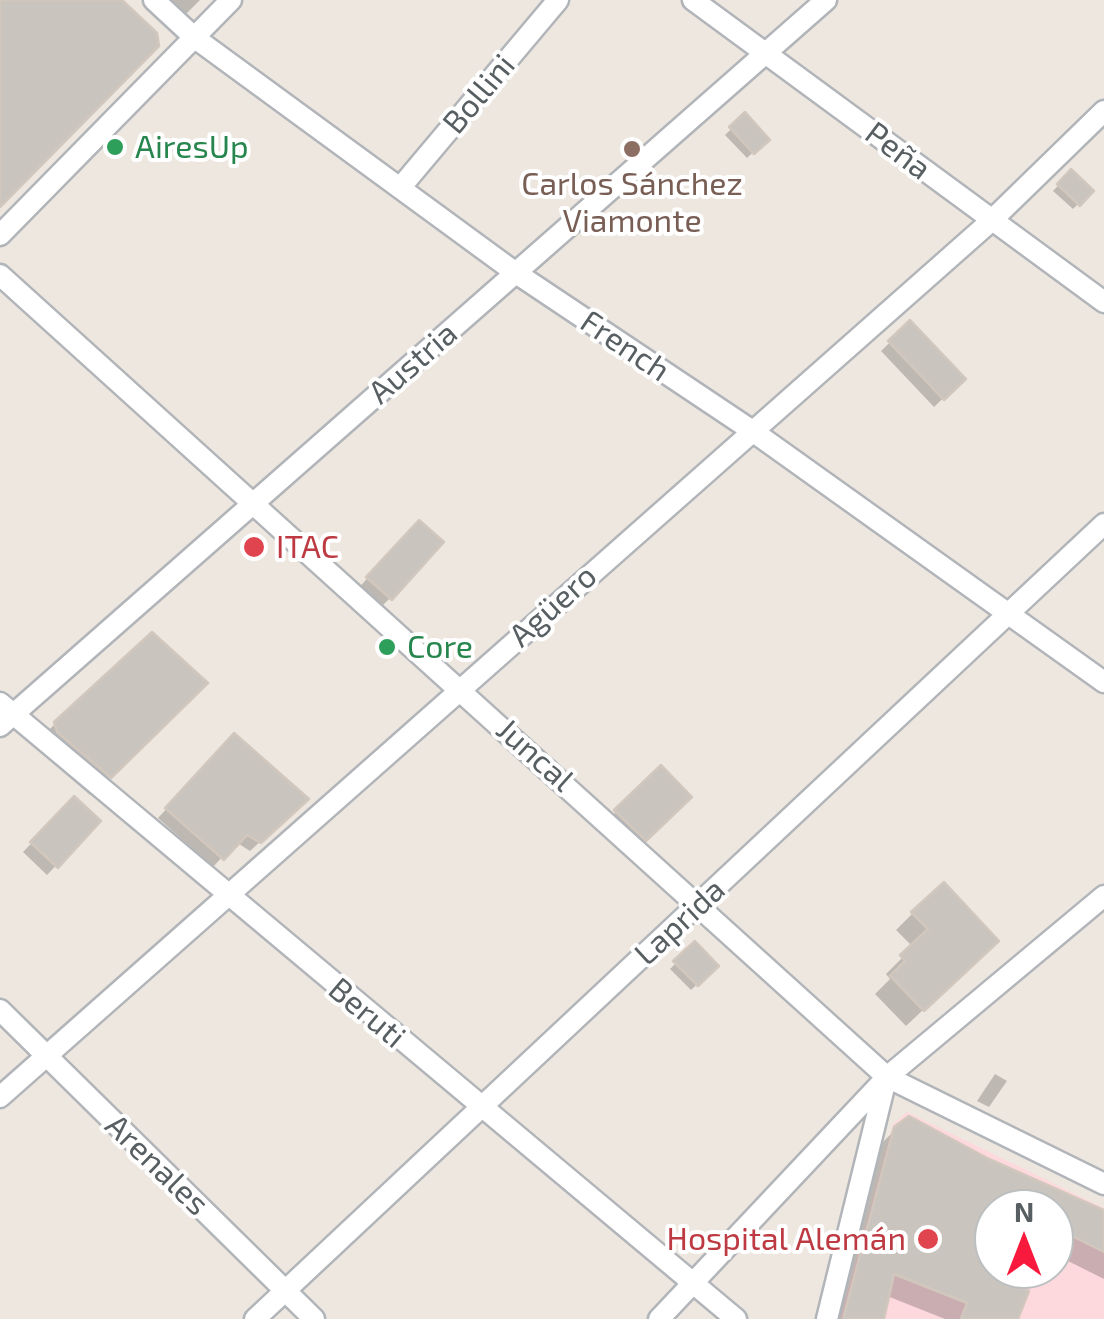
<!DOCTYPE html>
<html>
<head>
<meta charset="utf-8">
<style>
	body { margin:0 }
	#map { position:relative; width:1104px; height:1319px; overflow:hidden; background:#ede7df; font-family:"Exo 2",sans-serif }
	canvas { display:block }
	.north { position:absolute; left:974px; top:1189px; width:100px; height:100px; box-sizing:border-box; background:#fff; border:2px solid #bcbfc0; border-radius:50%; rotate:0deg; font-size:28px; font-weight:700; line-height:40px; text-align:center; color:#585f62 }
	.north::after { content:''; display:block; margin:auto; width:35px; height:45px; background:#f81a3c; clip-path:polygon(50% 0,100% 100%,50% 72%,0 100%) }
</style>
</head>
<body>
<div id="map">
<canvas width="1104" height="1319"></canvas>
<div class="north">N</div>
</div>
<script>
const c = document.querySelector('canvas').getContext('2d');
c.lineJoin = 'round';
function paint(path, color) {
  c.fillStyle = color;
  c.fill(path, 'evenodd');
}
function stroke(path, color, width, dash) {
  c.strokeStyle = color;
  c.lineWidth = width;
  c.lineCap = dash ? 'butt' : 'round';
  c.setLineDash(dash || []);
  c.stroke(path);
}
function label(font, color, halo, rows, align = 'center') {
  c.font = font + ' "Exo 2",sans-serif';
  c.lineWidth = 8;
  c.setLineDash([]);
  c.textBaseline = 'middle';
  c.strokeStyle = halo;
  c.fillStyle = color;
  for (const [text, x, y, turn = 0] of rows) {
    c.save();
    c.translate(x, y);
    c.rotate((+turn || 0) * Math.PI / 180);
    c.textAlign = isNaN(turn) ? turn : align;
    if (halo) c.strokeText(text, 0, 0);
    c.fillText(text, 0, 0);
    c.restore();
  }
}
paint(new Path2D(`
	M907,1112l197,96v111h-264l53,-195zM994,1209h60v60h-60z`), '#fdd9de');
paint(new Path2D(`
	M153,0h47l-18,18z
	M745,116l21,24 -19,18 -22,-23z
	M1071,172l20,19 -18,18 -20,-18z
	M910,323l53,56 -29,28 -53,-56z
	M406,535l-16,63 -12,12 -22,-19z
	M205,684l-115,111 -51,-44 -3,-8 20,-20z
	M234,736l63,72 -47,43 -14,-9 -23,25 -55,-49z
	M661,768l27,29 -52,51 -29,-27z
	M74,799l24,22 -51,54 -24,-23z
	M913,913l66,44 -73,69 -31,-32 15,-15 -4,-5 27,-27 -17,-17z
	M695,944l21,22 -25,24 -21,-21z
	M995,1074l12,7 -18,26 -12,-6z
	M896,1129l92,32 116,54v64l-50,-25v-45h-60v60h24l-8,17 5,33h-70l-58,-23 -6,23h-50l46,-171z`), '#0003');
const building = new Path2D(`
	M0,0h122l35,33 2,13 -159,161z
	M745,112l25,28 -16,14 -25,-27z
	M1071,169l23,22 -14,15 -23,-22z
	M910,320l56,59 -22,21 -56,-59z
	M419,520l25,22 -52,58 -26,-23z
	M152,632l56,51 -97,95 -54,-46 -3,-10z
	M234,733l75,66 -48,44 -14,-8 -23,25 -59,-52z
	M661,765l31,32 -46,44 -32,-31z
	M74,796l27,25 -43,47 -28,-26z
	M944,882l55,59 -75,70 -34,-35 15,-15 -5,-6 28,-26 -17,-17z
	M695,941l24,25 -21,20 -25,-25z
	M909,1116l80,43 115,51v42l-50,-25v-18h-60v60h27l-7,16 15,6 -11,28h-57l6,-16 -73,-29 -10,45h-41l51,-192z`);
paint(building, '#cac4bf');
stroke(building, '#d2c7bd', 2.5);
const minor = new Path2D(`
	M154,0l41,38 321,235 235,157 353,252
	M693,0l411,302
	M400,188l158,-188
	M0,235l231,-235
	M0,275l887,802 217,107
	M0,703l736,616
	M0,726l826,-726
	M0,1010l314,309
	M0,1097l991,-876 113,-110
	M255,1319l849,-795
	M659,1319l228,-242 217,-181
	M827,1319l59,-240`);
stroke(minor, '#b1b5b9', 25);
stroke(minor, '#fff', 20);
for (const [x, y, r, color] of [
	[115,147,10,"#2e9e5b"],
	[632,149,10,"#8d6e63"],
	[254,547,12,"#e0444e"],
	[387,647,10,"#2e9e5b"],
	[928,1239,12,"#e0444e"]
]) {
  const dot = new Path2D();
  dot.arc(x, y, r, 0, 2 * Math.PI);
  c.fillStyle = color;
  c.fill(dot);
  stroke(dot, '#fff', 4);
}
label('32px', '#585f62', '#fff', [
	["Bollini",479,94,-50],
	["Peña",898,151,37],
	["French",625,346,34],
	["Austria",413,363,-41],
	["Agüero",553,606,-42],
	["Juncal",535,755,42],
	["Laprida",680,922,-43],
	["Beruti",367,1013,40],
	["Arenales",157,1165,44]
]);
label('32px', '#27864d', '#fff', [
	["AiresUp",135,147],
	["Core",407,647]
], 'left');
label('32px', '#785e54', '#fff', [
	["Carlos Sánchez",632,184],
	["Viamonte",632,221]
]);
label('32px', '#be3a42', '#fff', [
	["ITAC",276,547],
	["Hospital Alemán",906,1239,"right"]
], 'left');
</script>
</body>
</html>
